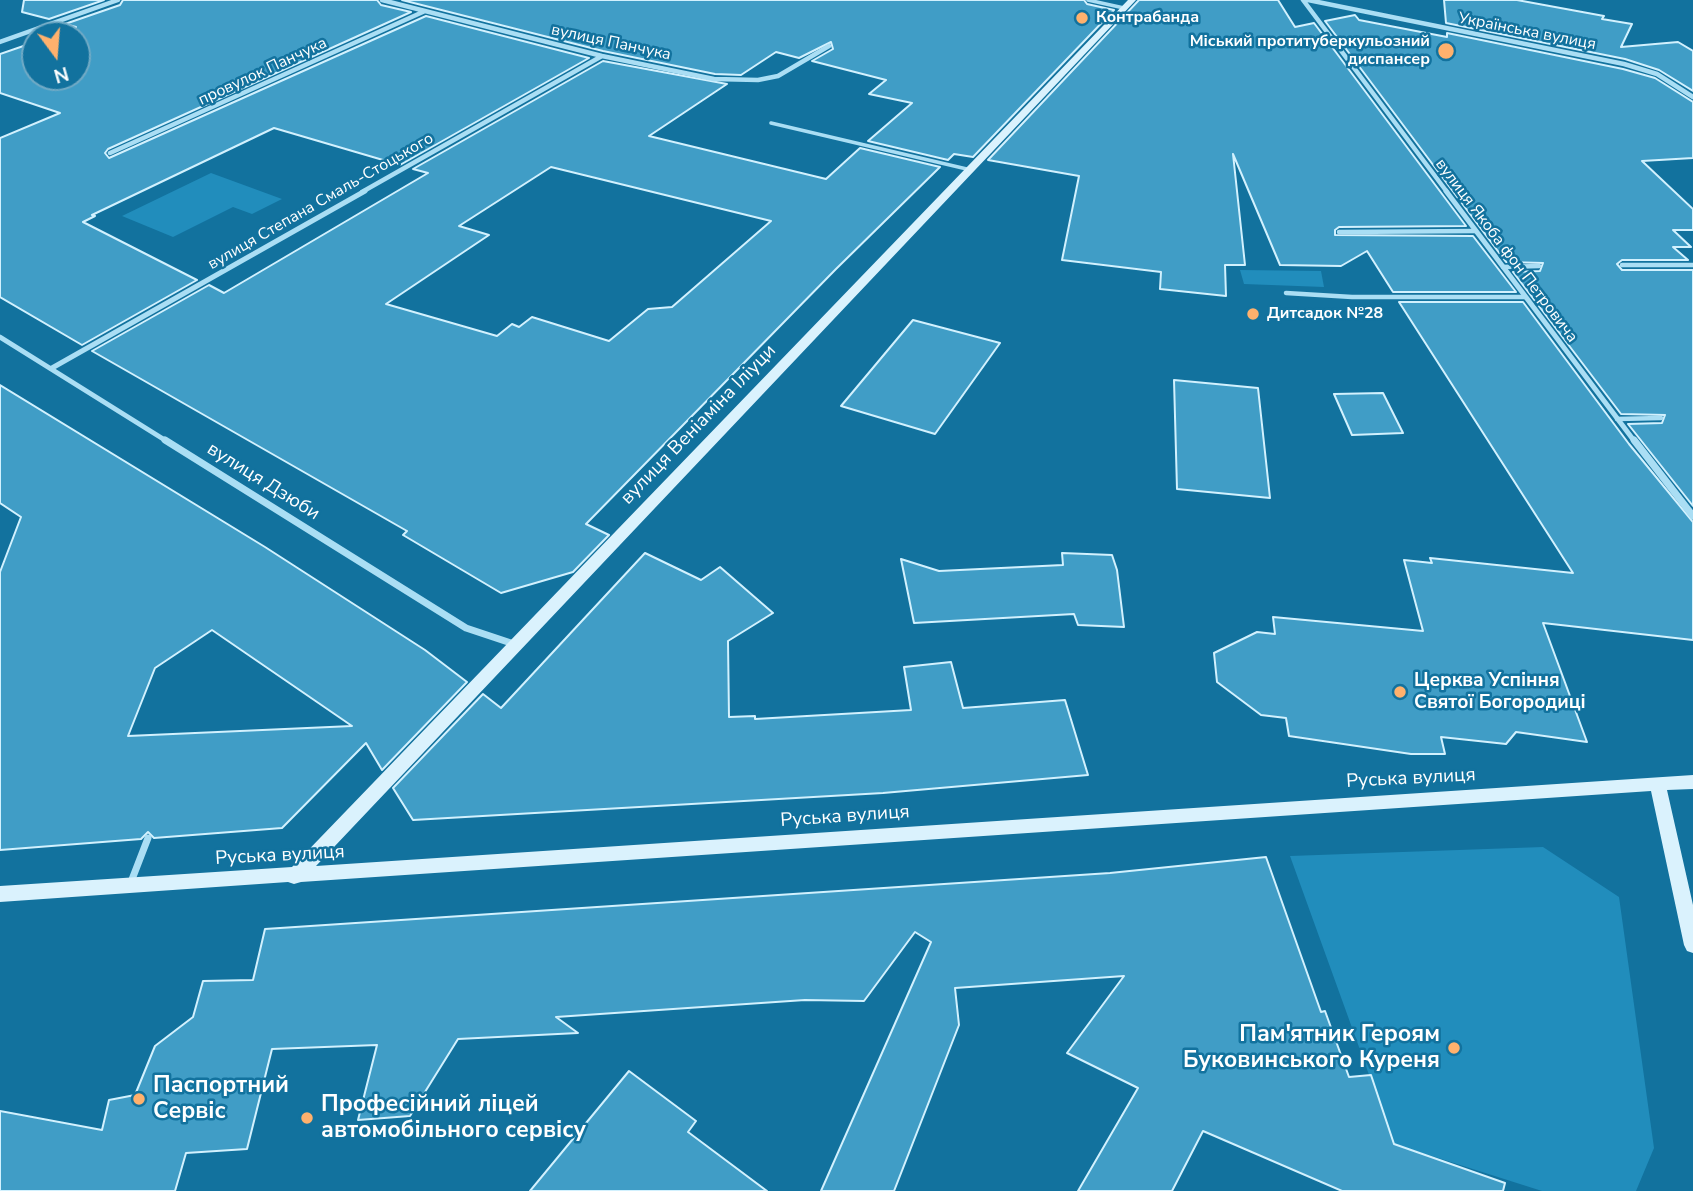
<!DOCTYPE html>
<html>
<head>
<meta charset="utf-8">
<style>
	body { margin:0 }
	#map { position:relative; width:1693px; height:1191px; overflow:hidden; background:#12729e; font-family:"Nunito Sans",sans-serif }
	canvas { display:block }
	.north { position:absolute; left:21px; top:21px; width:70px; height:70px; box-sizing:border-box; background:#12729e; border:2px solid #71aac5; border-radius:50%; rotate:164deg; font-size:19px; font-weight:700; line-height:28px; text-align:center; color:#fff }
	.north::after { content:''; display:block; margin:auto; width:24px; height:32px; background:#ffb16d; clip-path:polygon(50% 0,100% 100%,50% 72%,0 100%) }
</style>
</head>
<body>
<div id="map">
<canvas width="1693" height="1191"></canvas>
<div class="north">N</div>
</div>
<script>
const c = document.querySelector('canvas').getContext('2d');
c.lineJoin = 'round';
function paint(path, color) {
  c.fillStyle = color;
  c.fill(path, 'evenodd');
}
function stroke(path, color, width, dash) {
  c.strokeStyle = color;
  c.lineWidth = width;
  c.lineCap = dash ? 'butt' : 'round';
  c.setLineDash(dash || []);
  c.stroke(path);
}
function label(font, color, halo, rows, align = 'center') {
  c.font = font + ' "Nunito Sans",sans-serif';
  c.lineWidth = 5;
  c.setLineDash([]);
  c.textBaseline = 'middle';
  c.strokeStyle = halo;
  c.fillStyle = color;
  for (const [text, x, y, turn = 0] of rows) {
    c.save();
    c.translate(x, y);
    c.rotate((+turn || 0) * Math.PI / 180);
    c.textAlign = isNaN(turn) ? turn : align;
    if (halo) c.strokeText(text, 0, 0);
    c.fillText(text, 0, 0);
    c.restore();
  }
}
paint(new Path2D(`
	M211,173l71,26 -30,15 -19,-7 -60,30 -51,-21z
	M1240,270l81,1 3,16 -80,-3z
	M1543,847l76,50 35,251 -18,43h-94l-148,-47 -104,-288z`), '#218dbc');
const building = new Path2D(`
	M24,0h80l-55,19 -27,-7z
	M123,0h254l4,5 30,7 -303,137 -3,4 4,5 317,-142 163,42 -189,107 -126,-37 -182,87 3,1 -12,6 114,58 -115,65 -82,-48v-159l60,-25 -60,-20v-39l35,-12v35h42v-42h-23l22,-8 -11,-3 55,-19z
	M402,0h682l3,4 27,6 -141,147 -19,-3 -6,6 -80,-19 44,-38 -43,-9 17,-14 -74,-19 21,-12 -2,-7 -32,16 -23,-6 -35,23 -26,-1 -112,-23z
	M1139,0h139l17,27 19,-4 152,203 -127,1 -4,3v5l138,1 43,56h-123l-26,-41 -26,15 -61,-1 -47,-111 12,111h-20l1,31 -66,-7 1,-17 -99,-12 17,-84 -91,-16z
	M1444,0h73l87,16 -2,3 30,5 -11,23 57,-5 15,9v40l-34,-21 -34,-11 -179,-36z
	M1355,15l4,5 88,17v-4l176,36 32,9 38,24v56l-51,3 51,48v21h-20l18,17h-18l15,13h-66l-5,4 5,6h71v236l-65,-82 34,-1 3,-8 -44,-1 -108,-142 27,-1 3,-8 -37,-1 -181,-241z
	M603,61l124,23 -78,52 177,43 34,-31 80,19 -104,102 -250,255 23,11 -36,37 -72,21 -98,-58 4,-4 -315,-180 117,-66 15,8 204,-120 -15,-4zM551,167l220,54 -99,86 -24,2 -39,32 -77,-24 -13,10 -7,-3 -15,12 -111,-32 103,-69 -30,-9z
	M1399,302h124l106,142 64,78v118l-150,-17 44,119 -71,-10 -10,12 -65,-7 4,17h-34l-122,-18 -3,-18 -25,-3 -44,-33 -3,-29 43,-21 18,2 -2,-17 150,14 -19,-71 28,3 -2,-5 143,15z
	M913,320l87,23 -65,91 -94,-28z
	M1174,380l84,8 12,110 -93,-9z
	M0,385l265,162 160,103 42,32 -85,88 -16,-27 -84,85 -128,10 -6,-6 -7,7 -141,11v-278l21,-55 -21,-14zM212,630l140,96 -224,10 27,-68z
	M1383,393l20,40 -51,2 -18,-41z
	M645,553l56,27 19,-13 53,46 -45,28 1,76 26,-1v3l156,-9 -7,-43 47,-5 12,46 102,-8 23,75 -205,18 -470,27 -20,-32 90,-94 18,14z
	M1062,553l50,2 5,15 7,57 -46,-2 -4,-11 -160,9 -13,-64 38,12 124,-6z
	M1266,857l55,155 4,-1 24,66 22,-2 23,69 111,39 -2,8h-161l-139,-60 -31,60h-94l60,-103 -71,-35 57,-77 -169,12 4,37 -65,166h-73l110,-249 -16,-10 -51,69 -59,-1 -249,17 22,16 -120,6 -48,77 -52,4 19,-75 -105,4 -25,100 -61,4 -11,38h-175v-80l102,19 7,-30 26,-5 20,-49 38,-29 10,-36 50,-1 12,-51 845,-56z
	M629,1071l67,50 -8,11 79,59h-237z`);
paint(building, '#409dc6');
stroke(building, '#d2f1fe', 2);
stroke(new Path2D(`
	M1088,0l36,8
	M771,123l200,47`), '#aadef4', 3.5);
stroke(new Path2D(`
	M1339,232l137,-1
	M1622,265h71
	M1503,267l36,-1
	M1286,293l66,4h173
	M1617,419l44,-1`), '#aadef4', 4.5);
stroke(new Path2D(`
	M131,882l17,-44`), '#aadef4', 7);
stroke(new Path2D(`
	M382,0l220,56 112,23 44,1 20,-4 51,-30
	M1303,0l144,192
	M1308,0l316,64 33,10 36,23
	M0,42l118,-42
	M110,153l315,-142
	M362,192l240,-136`), '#aadef4', 4.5);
stroke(new Path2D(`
	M1446,191l189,251
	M0,337l168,105
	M52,368l313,-177`), '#aadef4', 5);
stroke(new Path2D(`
	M165,440l301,188 48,16
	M1634,440l59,76`), '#aadef4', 7);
paint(new Path2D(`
	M1128,0h8l-820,866 1377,-91v14l-26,1 26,115v48l-6,-2 -3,-6 -33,-154 -1350,91 -7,2 -6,-2 -288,20v-16l292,-19z`), '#daf2fd');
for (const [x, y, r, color] of [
	[1082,18,7,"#ffb16d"],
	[1446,51,9,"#ffb16d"],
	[1253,314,7,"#ffb16d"],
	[1400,692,7,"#ffb16d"],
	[1454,1048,7,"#ffb16d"],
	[139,1099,7,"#ffb16d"],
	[307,1118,7,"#ffb16d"]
]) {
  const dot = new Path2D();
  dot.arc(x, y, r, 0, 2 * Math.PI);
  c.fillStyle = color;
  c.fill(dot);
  stroke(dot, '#12729e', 2.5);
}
label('bold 16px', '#fff', '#12729e', [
	["Контрабанда",1096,18],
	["Міський протитуберкульозний",1430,42,"right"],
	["диспансер",1430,60,"right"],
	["Дитсадок №28",1267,314]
], 'left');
label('16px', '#fff', '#12729e', [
	["Українська вулиця",1527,32,11],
	["вулиця Панчука",611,43,12],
	["провулок Панчука",263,72,-25],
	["вулиця Степана Смаль-Стоцького",321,202,-30],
	["вулиця Якоба фон Петровича",1506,251,53]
]);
label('19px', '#fff', '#12729e', [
	["вулиця Веніаміна Іліуци",699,425,-46],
	["вулиця Дзюби",263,482,32],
	["Руська вулиця",1411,779,-3],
	["Руська вулиця",845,817,-4],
	["Руська вулиця",280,856,-3]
]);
label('bold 19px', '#fff', '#12729e', [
	["Церква Успіння",1414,681],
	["Святої Богородиці",1414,703]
], 'left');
label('bold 23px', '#fff', '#12729e', [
	["Пам'ятник Героям",1440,1035,"right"],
	["Буковинського Куреня",1440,1061,"right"],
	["Паспортний",153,1086],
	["Сервіс",153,1112],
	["Професійний ліцей",321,1105],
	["автомобільного сервісу",321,1131]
], 'left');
</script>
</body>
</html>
